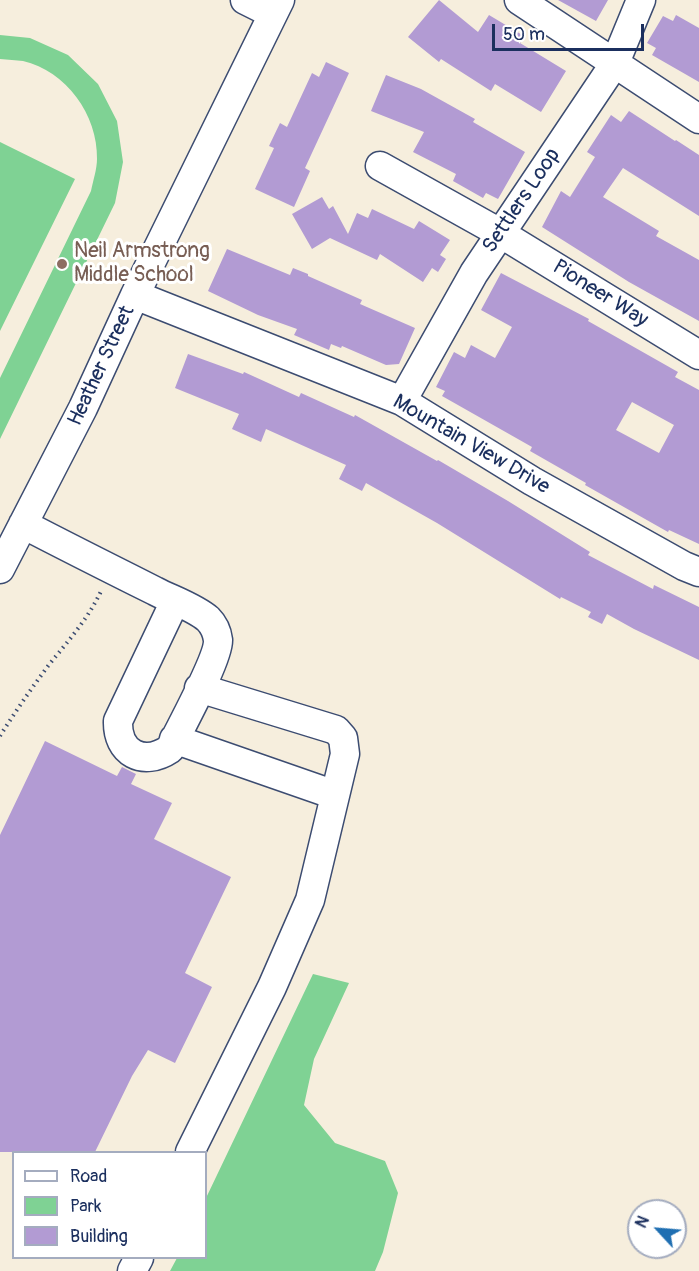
<!DOCTYPE html>
<html>
<head>
<meta charset="utf-8">
<style>
	body { margin:0 }
	#map { position:relative; width:699px; height:1271px; overflow:hidden; background:#f6eedd; font-family:Pangolin,sans-serif }
	canvas { display:block }
	.legend { position:absolute; left:12px; top:1151px; width:195px; height:108px; box-sizing:border-box; background:#fff; border:2px solid #a4acbf; margin:0; padding:8px 10px; list-style:none; font-size:18px; color:#1b2f5e }
	.legend li { display:flex; align-items:center; gap:12px; height:30px }
	.legend b { width:30px; border:2px solid #a4acbf }
	.north { position:absolute; left:627px; top:1199px; width:60px; height:60px; box-sizing:border-box; background:#fff; border:2px solid #a4acbf; border-radius:50%; rotate:296deg; font-size:16px; font-weight:700; line-height:24px; text-align:center; color:#1b2f5e }
	.north::after { content:''; display:block; margin:auto; width:21px; height:27px; background:#1f6fb2; clip-path:polygon(50% 0,100% 100%,50% 72%,0 100%) }
	.scale { position:absolute; left:492px; top:24px; width:152px; height:27px; box-sizing:border-box; border:3px solid #1b2f5e; border-top:0; padding-left:8px; font-size:18px; line-height:21px; white-space:nowrap; color:#1b2f5e; -webkit-text-stroke:4px #fff; paint-order:stroke }
</style>
</head>
<body>
<div id="map">
<canvas width="699" height="1271"></canvas>
<ul class="legend">
<li><b style="height:8px;background:#fff"></b>Road</li>
<li><b style="height:16px;background:#7fd294"></b>Park</li>
<li><b style="height:16px;background:#b29bd3"></b>Building</li>
</ul>
<div class="north">N</div>
<div class="scale">50 m</div>
</div>
<script>
const c = document.querySelector('canvas').getContext('2d');
c.lineJoin = 'round';
function paint(path, color) {
  c.fillStyle = color;
  c.fill(path, 'evenodd');
}
function stroke(path, color, width, dash) {
  c.strokeStyle = color;
  c.lineWidth = width;
  c.lineCap = dash ? 'butt' : 'round';
  c.setLineDash(dash || []);
  c.stroke(path);
}
function label(font, color, halo, rows, align = 'center') {
  c.font = font + ' Pangolin,sans-serif';
  c.lineWidth = 6;
  c.setLineDash([]);
  c.textBaseline = 'middle';
  c.strokeStyle = halo;
  c.fillStyle = color;
  for (const [text, x, y, turn = 0] of rows) {
    c.save();
    c.translate(x, y);
    c.rotate((+turn || 0) * Math.PI / 180);
    c.textAlign = isNaN(turn) ? turn : align;
    if (halo) c.strokeText(text, 0, 0);
    c.fillText(text, 0, 0);
    c.restore();
  }
}
paint(new Path2D(`
	M0,35l30,3 38,17 30,29 19,37 6,41 -8,41 -115,236v-61l91,-187c2,-10 6,-22 6,-32 1,-44 -31,-88 -74,-98 -7,-1 -15,-1 -23,-2z
	M0,142l75,37 -75,152z
	M313,974l36,9 -35,76 -10,46 31,38 50,18 13,32 -15,59 -8,19h-205l7,-13h29v-60z`), '#7fd294');
paint(new Path2D(`
	M439,0l39,32 11,-17 35,21 -4,7 46,28 -25,41 -46,-28 -4,7 -50,-32 -2,3 -31,-25z
	M558,0h50l-12,21z
	M676,15l23,13v54l-47,-27 4,-7 -9,-5 16,-27 10,5z
	M326,62l23,11 -44,95 5,3 -16,36 -39,-18 19,-41 -5,-2 11,-23 7,4 25,-54 7,4z
	M386,75l35,14 54,30 -2,3 52,30 -27,47 -12,-6 -3,5 -30,-17 3,-7 -43,-22 11,-20 -53,-21z
	M629,111l46,30 1,-1 23,15v61l-76,-48 -20,29 56,34 -3,5 43,24v61l-70,-39 -87,-55 19,-36 9,6 25,-40 -8,-5 24,-37 10,7z
	M322,197l7,12 4,-3 15,28 9,-21 11,5 4,-9 42,20 5,-8 31,19 -10,15 6,4 -8,13 -6,-4 -9,14 -43,-28 -3,6 -47,-22 -18,11 -20,-35z
	M227,249l63,26 3,-7 15,6v2l54,24 -2,4 55,24 -16,36 -13,1 -44,-19 -1,2 -10,-4 -2,6 -35,-15 3,-6 -39,-14 -50,-24z
	M501,273l88,46 -1,2 90,51 -3,5 24,13v154l-30,-14 -1,2 -83,-47 1,-2 -56,-32 2,-4 -90,-51 3,-5 -9,-4 18,-35 11,6 6,-13 24,13 17,-31 -31,-17zM632,402l42,23 -15,28 -43,-23z
	M188,354l55,20 1,-2 55,25 2,-4 53,24 1,-2 82,46 1,-1 70,41 82,51 -2,3 65,34 1,-4 45,22v53l-65,-31 -27,-15 -5,10 -14,-7 3,-5 -30,-15 -1,2 -123,-76 -71,-40 -4,8 -23,-12 7,-14 -80,-36 -5,13 -29,-13 7,-15 -64,-26z
	M45,741l72,35 5,-9 14,7 -5,10 41,19 -18,36 77,38 -46,96 27,14 -37,76 -27,-13 -16,26 -37,76h-95v-317z`), '#b29bd3');
const minor = new Path2D(`
	M245,0l28,14
	M519,0l180,119
	M380,166l120,67 199,122
	M135,295l267,106 130,80 152,85 15,6
	M402,401l72,-128 141,-210 26,-63
	M23,524c44,23 88,45 132,67 17,9 39,16 53,28 5,5 9,13 10,21 1,18 -38,88 -48,109 -27,18 -53,4 -52,-28l57,-120
	M0,569l83,-161 52,-113 145,-295
	M174,739l161,56
	M190,1152l82,-165 38,-87 35,-146 -2,-16 -7,-8 -137,-42
	M132,1271l7,-13`);
stroke(minor, '#3c4c71', 31);
stroke(new Path2D(`
	M0,736c15,-24 31,-47 48,-70 20,-25 41,-48 54,-77`), '#3c4c71', 4, [1.5, 4.5]);
stroke(minor, '#fff', 28);
for (const [x, y, r, color] of [
	[62,264,6,"#8d6e63"]
]) {
  const dot = new Path2D();
  dot.arc(x, y, r, 0, 2 * Math.PI);
  c.fillStyle = color;
  c.fill(dot);
  stroke(dot, '#fff', 2);
}
label('21px', '#1b2f5e', '#fff', [
	["Settlers Loop",522,201,-56],
	["Pioneer Way",600,294,32],
	["Heather Street",102,366,-65],
	["Mountain View Drive",471,445,30]
]);
label('21px', '#785e54', '#fff', [
	["Neil Armstrong",74,252],
	["Middle School",74,276]
], 'left');
</script>
</body>
</html>
